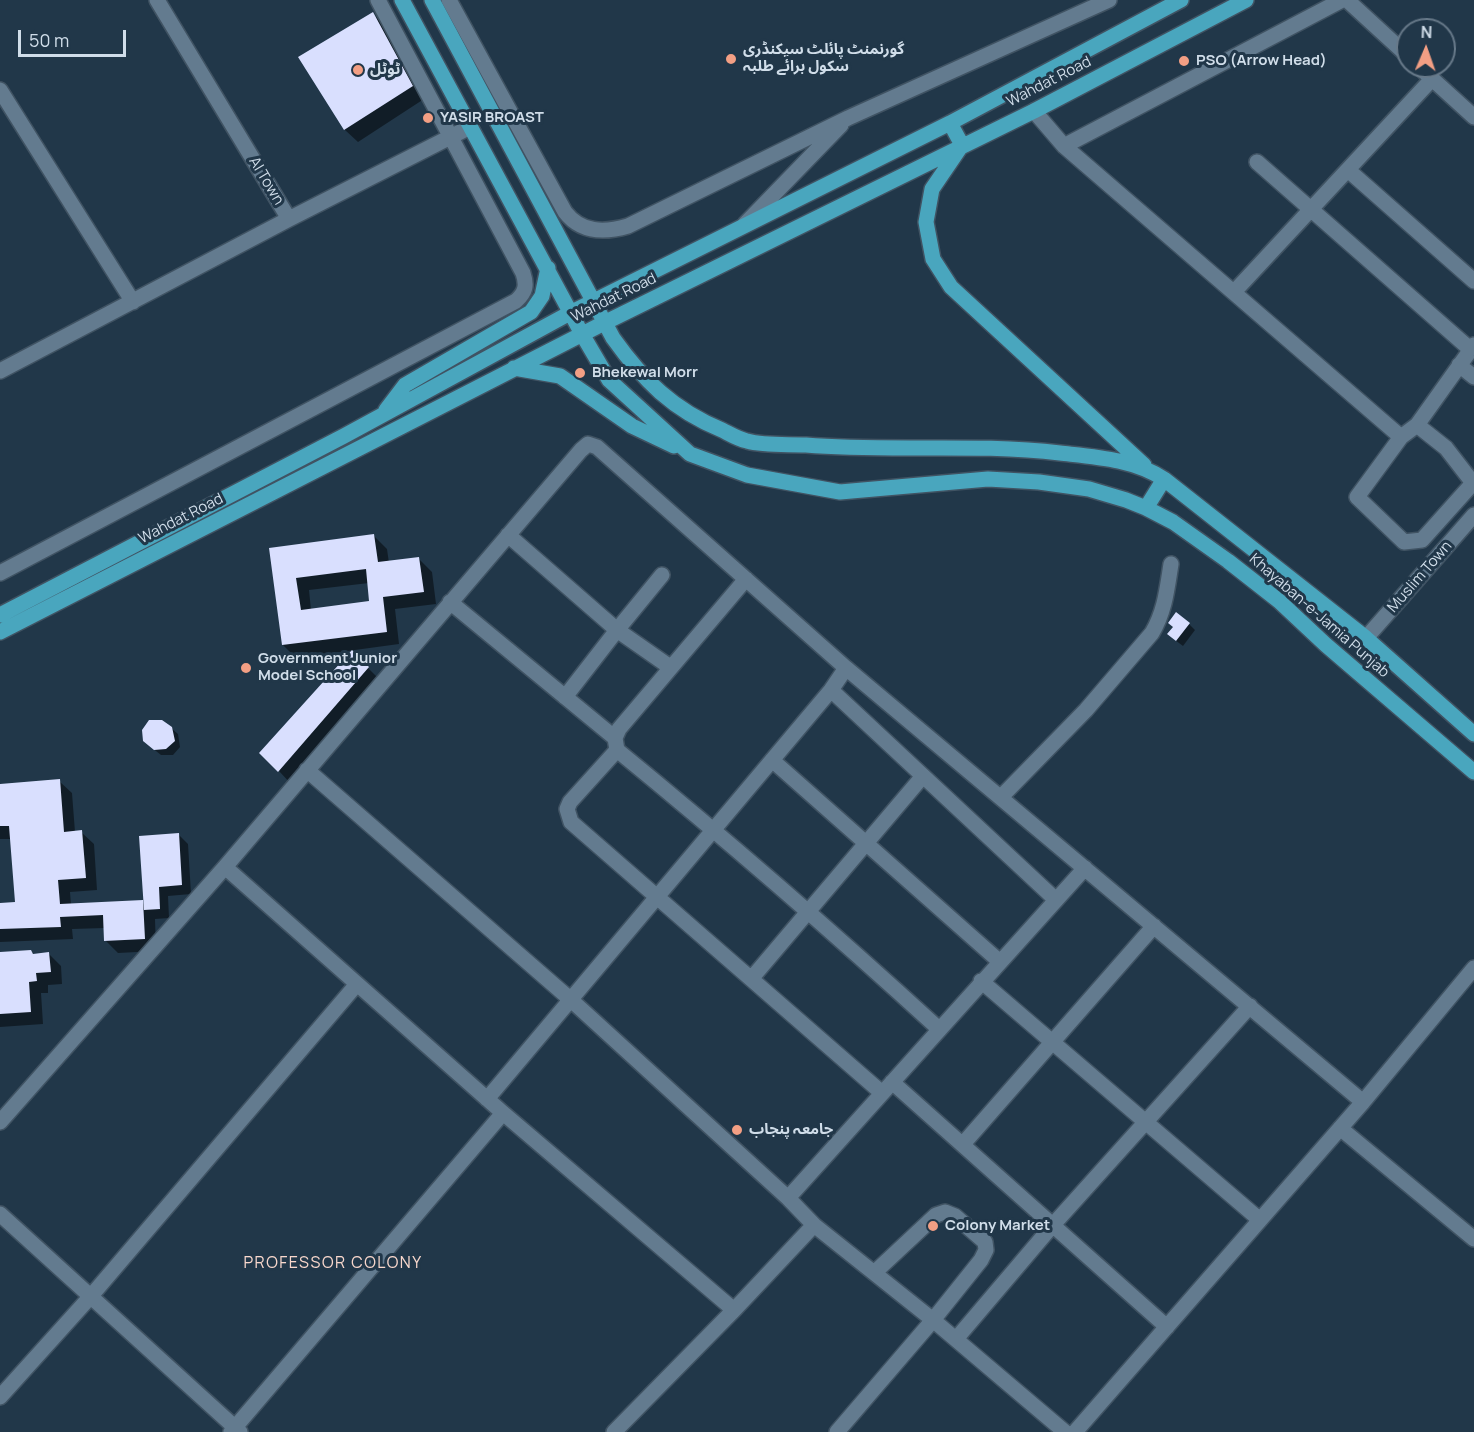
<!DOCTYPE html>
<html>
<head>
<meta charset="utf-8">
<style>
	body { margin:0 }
	#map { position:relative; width:1474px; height:1432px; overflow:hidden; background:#213749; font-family:Manrope,sans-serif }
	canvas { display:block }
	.north { position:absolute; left:1396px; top:18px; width:60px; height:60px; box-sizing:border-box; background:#213749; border:2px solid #677989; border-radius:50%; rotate:2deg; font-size:16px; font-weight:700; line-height:24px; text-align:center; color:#d0dde9 }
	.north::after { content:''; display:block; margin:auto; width:21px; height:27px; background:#f39f84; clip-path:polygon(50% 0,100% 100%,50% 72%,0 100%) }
	.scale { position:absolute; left:18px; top:30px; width:108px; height:27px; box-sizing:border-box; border:3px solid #d0dde9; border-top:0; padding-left:8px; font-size:18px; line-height:21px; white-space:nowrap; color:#d0dde9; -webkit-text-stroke:4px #213749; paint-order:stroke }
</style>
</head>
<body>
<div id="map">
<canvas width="1474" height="1432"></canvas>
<div class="north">N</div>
<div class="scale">50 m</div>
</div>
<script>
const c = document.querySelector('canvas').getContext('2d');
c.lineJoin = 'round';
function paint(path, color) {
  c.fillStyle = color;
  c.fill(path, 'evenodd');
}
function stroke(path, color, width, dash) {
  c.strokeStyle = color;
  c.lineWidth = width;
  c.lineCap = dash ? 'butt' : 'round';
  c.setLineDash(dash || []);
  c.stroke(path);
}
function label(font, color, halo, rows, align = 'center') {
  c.font = font + ' Manrope,"Noto Sans Arabic",sans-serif';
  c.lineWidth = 6;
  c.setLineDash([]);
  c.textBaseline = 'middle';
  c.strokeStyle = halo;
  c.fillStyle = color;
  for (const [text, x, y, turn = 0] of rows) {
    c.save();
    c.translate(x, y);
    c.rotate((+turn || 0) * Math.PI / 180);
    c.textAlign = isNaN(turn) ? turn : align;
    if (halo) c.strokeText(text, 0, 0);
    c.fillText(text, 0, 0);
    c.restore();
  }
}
paint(new Path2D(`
	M373,14l13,13 38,72 -66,43 -13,-12 -45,-73z
	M374,536l13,13 2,14 30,-4 13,13 4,32 -41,5 4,35 -103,14 -13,-13 -12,-96zM369,583l2,19 -60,8 -2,-20z
	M1189,624l6,6 -12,16 -8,-6z
	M352,652l29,29 -90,103 -12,-13z
	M171,728l7,6 2,13 -7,8h-12l-10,-8z
	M59,781l13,12 3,39h6l13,12 3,46 -27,2 1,13 71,-3 4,4 33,-71 9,9 3,50 -23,2 1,22 -14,1 1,32 -38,2 -13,-13v-12l-33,1 1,10 -73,3v-38l16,-1 -5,-64h-11v-53z
	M31,951l3,4 15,-1 12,12 1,18 -14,1v8h-7l2,31 -43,3v-73z`), '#0007');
paint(new Path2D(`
	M373,12l40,74 -69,44 -46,-73z
	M374,534l4,28 41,-5 5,35 -41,5 4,35 -105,13 -13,-97zM366,569l3,32 -68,9 -5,-32z
	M1176,612l14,11 -14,18 -9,-7 6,-7 -5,-4z
	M352,650l17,17 -91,105 -19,-19z
	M149,720h13l10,7 3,14 -9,8 -12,1 -11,-9 -1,-11z
	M60,779l4,53 18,-2 4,48 -28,2 2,24 83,-4 2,39 -41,2 -1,-26 -43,2 1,10 -61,2v-26l15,-1 -6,-76h-9v-42z
	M179,833l3,52 -23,2 1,22 -16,1 -5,-74z
	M31,950l2,4 16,-2 2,20 -15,1 1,8 -8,1 2,30 -31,2v-62z`), '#d9dffe');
const minor = new Path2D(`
	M157,0l132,219
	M449,0l116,212c16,21 39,21 63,14l220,-108 261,-118
	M1347,0l61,56
	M1418,66l56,51
	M0,90l133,212
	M1034,111l30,35 337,291
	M1064,146l278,-146
	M1257,162l213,187
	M1348,170l126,111
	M745,224l96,-99
	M1234,292l198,-213
	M1459,365l15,12
	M0,371l289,-152 181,-92
	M1417,425l29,23 27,35 -51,57 -18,2 -47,-45 44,-60 16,-12 57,-80
	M508,535l109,95 53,37
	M0,573l516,-272c10,-9 11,-16 7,-28l-145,-273
	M746,579l-127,150 -4,9 2,12c110,90 217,183 322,279
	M450,602l165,136
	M1366,638l108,-123
	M831,690l224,209
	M565,697l52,-67 45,-55
	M617,750l-47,52 -3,7 4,13 311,271
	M772,760l227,201
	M307,770l263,229 218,199 26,27 -80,85 -120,122
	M1001,797l85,-87 66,-77c13,-22 15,-44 19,-69
	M225,867l278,246 231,197
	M751,979l172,-203
	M981,981l279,239
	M892,1082l275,245
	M487,1099l344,-409 15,-22
	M0,1122l225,-255 356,-417 7,-6 9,3 249,221 517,434
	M1340,1128l134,111
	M963,1144l191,-218
	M788,1198l297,-330
	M0,1214l240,218
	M814,1225l119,95 132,112
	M956,1339l96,-113 198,-220
	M0,1397l91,-101 266,-312
	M231,1432l272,-319
	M837,1432l96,-112 48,-60 5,-10 -1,-8 -30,-26 -10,-4 -9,3 -62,58
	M1075,1432l288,-330 111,-134`);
const major = new Path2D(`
	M402,0l180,334 27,46 81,74 57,21 93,17 148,-13 51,3 50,7 37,11 20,8 27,14 55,39 51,40 47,44 148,127
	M432,0l181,338c30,42 60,72 109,92 8,4 16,9 25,11 18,5 40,3 59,4 85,7 169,-2 254,8 36,4 73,6 104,26l202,159 108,96
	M950,123l12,22 -30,44 -6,33 7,37 18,28 193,178
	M514,368l46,8 72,50 42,20
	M386,410l19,-25 126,-73 11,-16 6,-28
	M1146,508l18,-29
	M0,615l344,-179 226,-123 380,-190 231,-123
	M0,632l604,-309 430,-212 212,-111`);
stroke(minor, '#405363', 18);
stroke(major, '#405363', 18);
stroke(minor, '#637b8f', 15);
stroke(major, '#49a6be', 15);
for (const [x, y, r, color] of [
	[731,59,6,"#f39f84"],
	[1184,61,6,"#f39f84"],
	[358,70,6,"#f39f84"],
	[428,118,6,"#f39f84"],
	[580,373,6,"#f39f84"],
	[246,668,6,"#f39f84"],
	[737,1130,6,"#f39f84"],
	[933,1226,6,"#f39f84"]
]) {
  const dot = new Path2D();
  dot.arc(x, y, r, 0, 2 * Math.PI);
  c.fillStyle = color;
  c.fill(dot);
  stroke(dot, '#213749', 2);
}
label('bold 15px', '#d0dde9', '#213749', [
	["گورنمنٹ پائلٹ سیکنڈری",743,50],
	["سکول برائے طلبہ",743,67],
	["PSO (Arrow Head)",1196,61],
	["ٹوٹل",370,70],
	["YASIR BROAST",440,118],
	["Bhekewal Morr",592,373],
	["Government Junior",258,659],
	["Model School",258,676],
	["جامعہ پنجاب",749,1130],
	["Colony Market",945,1226]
], 'left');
label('15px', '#d0dde9', '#213749', [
	["Wahdat Road",1049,82,-27],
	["AI Town",266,181,59],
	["Wahdat Road",614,298,-26],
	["Wahdat Road",181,519,-27],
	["Muslim Town",1420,577,-49],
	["Khayaban-e-Jamia Punjab",1319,616,41]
]);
c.letterSpacing = '1.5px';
label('16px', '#f9d8cd', '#213749', [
	["PROFESSOR COLONY",333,1264]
]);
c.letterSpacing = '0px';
</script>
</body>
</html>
